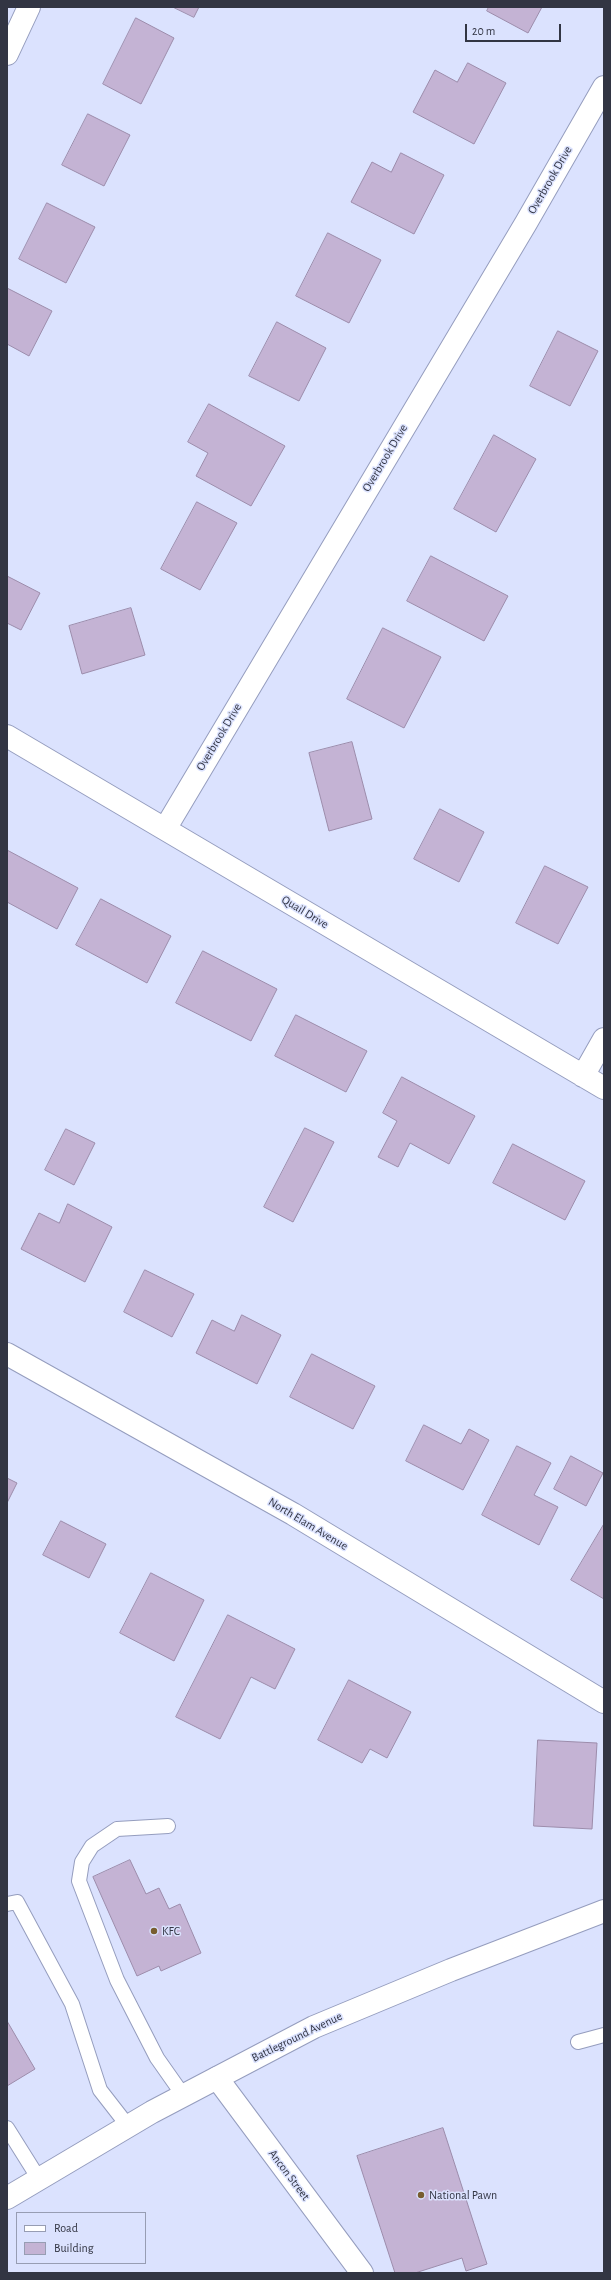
<!DOCTYPE html>
<html>
<head>
<meta charset="utf-8">
<style>
	body { margin:0 }
	#map { position:relative; width:611px; height:2280px; overflow:hidden; background:#dbe2fe; font-family:"Alegreya Sans",sans-serif }
	canvas { display:block }
	.frame { position:absolute; inset:0; border:8px solid #323543; pointer-events:none }
	.legend { position:absolute; left:16px; top:2212px; width:130px; height:52px; box-sizing:border-box; background:#dbe2fe; border:1px solid #979db3; margin:0; padding:5px 7px; list-style:none; font-size:12px; color:#323543 }
	.legend li { display:flex; align-items:center; gap:8px; height:20px }
	.legend b { width:20px; border:1px solid #979db3 }
	.scale { position:absolute; left:465px; top:24px; width:96px; height:18px; box-sizing:border-box; border:2px solid #323543; border-top:0; padding-left:5px; font-size:12px; line-height:14px; white-space:nowrap; color:#323543; -webkit-text-stroke:3px #dbe2fe; paint-order:stroke }
</style>
</head>
<body>
<div id="map">
<canvas width="611" height="2280"></canvas>
<div class="frame"></div>
<ul class="legend">
<li><b style="height:5px;background:#fff"></b>Road</li>
<li><b style="height:11px;background:#c4b3d4"></b>Building</li>
</ul>
<div class="scale">20 m</div>
</div>
<script>
const c = document.querySelector('canvas').getContext('2d');
c.lineJoin = 'round';
function paint(path, color) {
  c.fillStyle = color;
  c.fill(path, 'evenodd');
}
function stroke(path, color, width, dash) {
  c.strokeStyle = color;
  c.lineWidth = width;
  c.lineCap = dash ? 'butt' : 'round';
  c.setLineDash(dash || []);
  c.stroke(path);
}
function label(font, color, halo, rows, align = 'center') {
  c.font = font + ' "Alegreya Sans",sans-serif';
  c.lineWidth = 3;
  c.setLineDash([]);
  c.textBaseline = 'middle';
  c.strokeStyle = halo;
  c.fillStyle = color;
  for (const [text, x, y, turn = 0] of rows) {
    c.save();
    c.translate(x, y);
    c.rotate((+turn || 0) * Math.PI / 180);
    c.textAlign = isNaN(turn) ? turn : align;
    if (halo) c.strokeText(text, 0, 0);
    c.fillText(text, 0, 0);
    c.restore();
  }
}
const building = new Path2D(`
	M173,7h26l-5,10z
	M489,7h53l-14,26 -41,-22z
	M136,18l38,20 -33,66 -38,-20z
	M468,63l38,20 -32,61 -61,-32 22,-42 22,12z
	M88,114l42,21 -26,51 -42,-21z
	M401,153l43,22 -30,59 -63,-32 21,-40 19,10z
	M47,203l48,24 -29,56 -47,-24z
	M328,233l53,27 -32,63 -53,-27z
	M7,288l45,23 -23,45 -22,-12z
	M277,322l49,26 -27,53 -50,-25z
	M558,331l40,20 -28,55 -40,-20z
	M209,404l76,42 -34,60 -55,-30 12,-23 -20,-11z
	M494,435l42,24 -40,73 -42,-23z
	M197,502l40,21 -37,67 -39,-21z
	M431,556l77,40 -24,45 -77,-40z
	M7,576l33,17 -19,37 -14,-7z
	M131,608l14,47 -63,19 -13,-48z
	M383,628l58,29 -37,71 -57,-29z
	M352,742l20,77 -43,12 -20,-78z
	M440,809l44,23 -25,50 -45,-23z
	M7,850l71,38 -21,41 -50,-27z
	M545,866l43,21 -30,57 -42,-21z
	M101,899l70,37 -24,47 -71,-38z
	M203,951l74,38 -26,52 -75,-38z
	M296,1015l71,36 -21,41 -71,-36z
	M402,1077l73,39 -26,48 -39,-21 -12,24 -20,-10 19,-36 -14,-8z
	M305,1128l29,14 -41,80 -29,-15z
	M66,1129l29,14 -21,42 -29,-15z
	M513,1144l72,37 -20,39 -72,-37z
	M68,1204l44,23 -27,55 -64,-33 18,-36 20,10z
	M145,1270l49,24 -22,43 -48,-25z
	M242,1315l39,20 -24,49 -61,-31 16,-33 22,11z
	M312,1354l63,32 -22,43 -63,-32z
	M424,1425l37,19 8,-15 20,11 -26,50 -57,-29z
	M517,1446l34,17 -17,32 24,12 -19,38 -57,-30z
	M571,1456l32,17 -17,33 -32,-17z
	M7,1478l10,5 -10,20z
	M61,1521l45,23 -17,34 -46,-23z
	M604,1524v75l-33,-19z
	M151,1573l53,27 -30,61 -54,-28z
	M228,1615l67,34 -20,40 -24,-12 -31,62 -44,-22z
	M349,1680l62,32 -24,46 -17,-9 -8,14 -44,-23z
	M538,1740l59,3 -5,86 -58,-3z
	M130,1860l16,34 13,-6 10,21 11,-5 21,49 -40,18 -2,-5 -22,10 -44,-99z
	M7,2021l28,48 -28,17z
	M443,2128l44,136 -21,7 -4,-13 -47,15h-20l-38,-117z`);
paint(building, '#c4b3d4');
stroke(building, '#9c8cab', 1);
const lane = new Path2D(`
	M168,1826l-51,3 -25,17 -10,16 -3,19 38,99 40,78 26,37
	M7,1904l10,-2 55,102 28,86 28,36
	M578,2042l26,-7
	M7,2128l32,51`);
const street = new Path2D(`
	M7,54l22,-47
	M7,736l597,352
	M165,829l361,-606 78,-136
	M583,1076l21,-37
	M7,1354l286,160 311,188
	M217,2078l145,195`);
const primary = new Path2D(`
	M7,2198l145,-86 162,-85 137,-57 153,-59`);
stroke(lane, '#959dbe', 16);
stroke(street, '#959dbe', 24);
stroke(primary, '#959dbe', 24);
stroke(lane, '#fff', 14);
stroke(street, '#fff', 22);
stroke(primary, '#fff', 22);
for (const [x, y, r, color] of [
	[154,1931,4,"#785d2f"],
	[421,2195,4,"#785d2f"]
]) {
  const dot = new Path2D();
  dot.arc(x, y, r, 0, 2 * Math.PI);
  c.fillStyle = color;
  c.fill(dot);
  stroke(dot, '#dbe2fe', 1.5);
}
label('12px', '#323543', '#dbe2fe', [
	["Overbrook Drive",550,180,-60],
	["Overbrook Drive",385,458,-59],
	["Overbrook Drive",219,737,-59],
	["Quail Drive",305,912,31],
	["North Elam Avenue",308,1524,31],
	["Battleground Avenue",297,2037,-26],
	["Ancon Street",289,2175,53]
]);
label('12px', '#323543', '#dbe2fe', [
	["KFC",162,1931],
	["National Pawn",429,2195]
], 'left');
</script>
</body>
</html>
